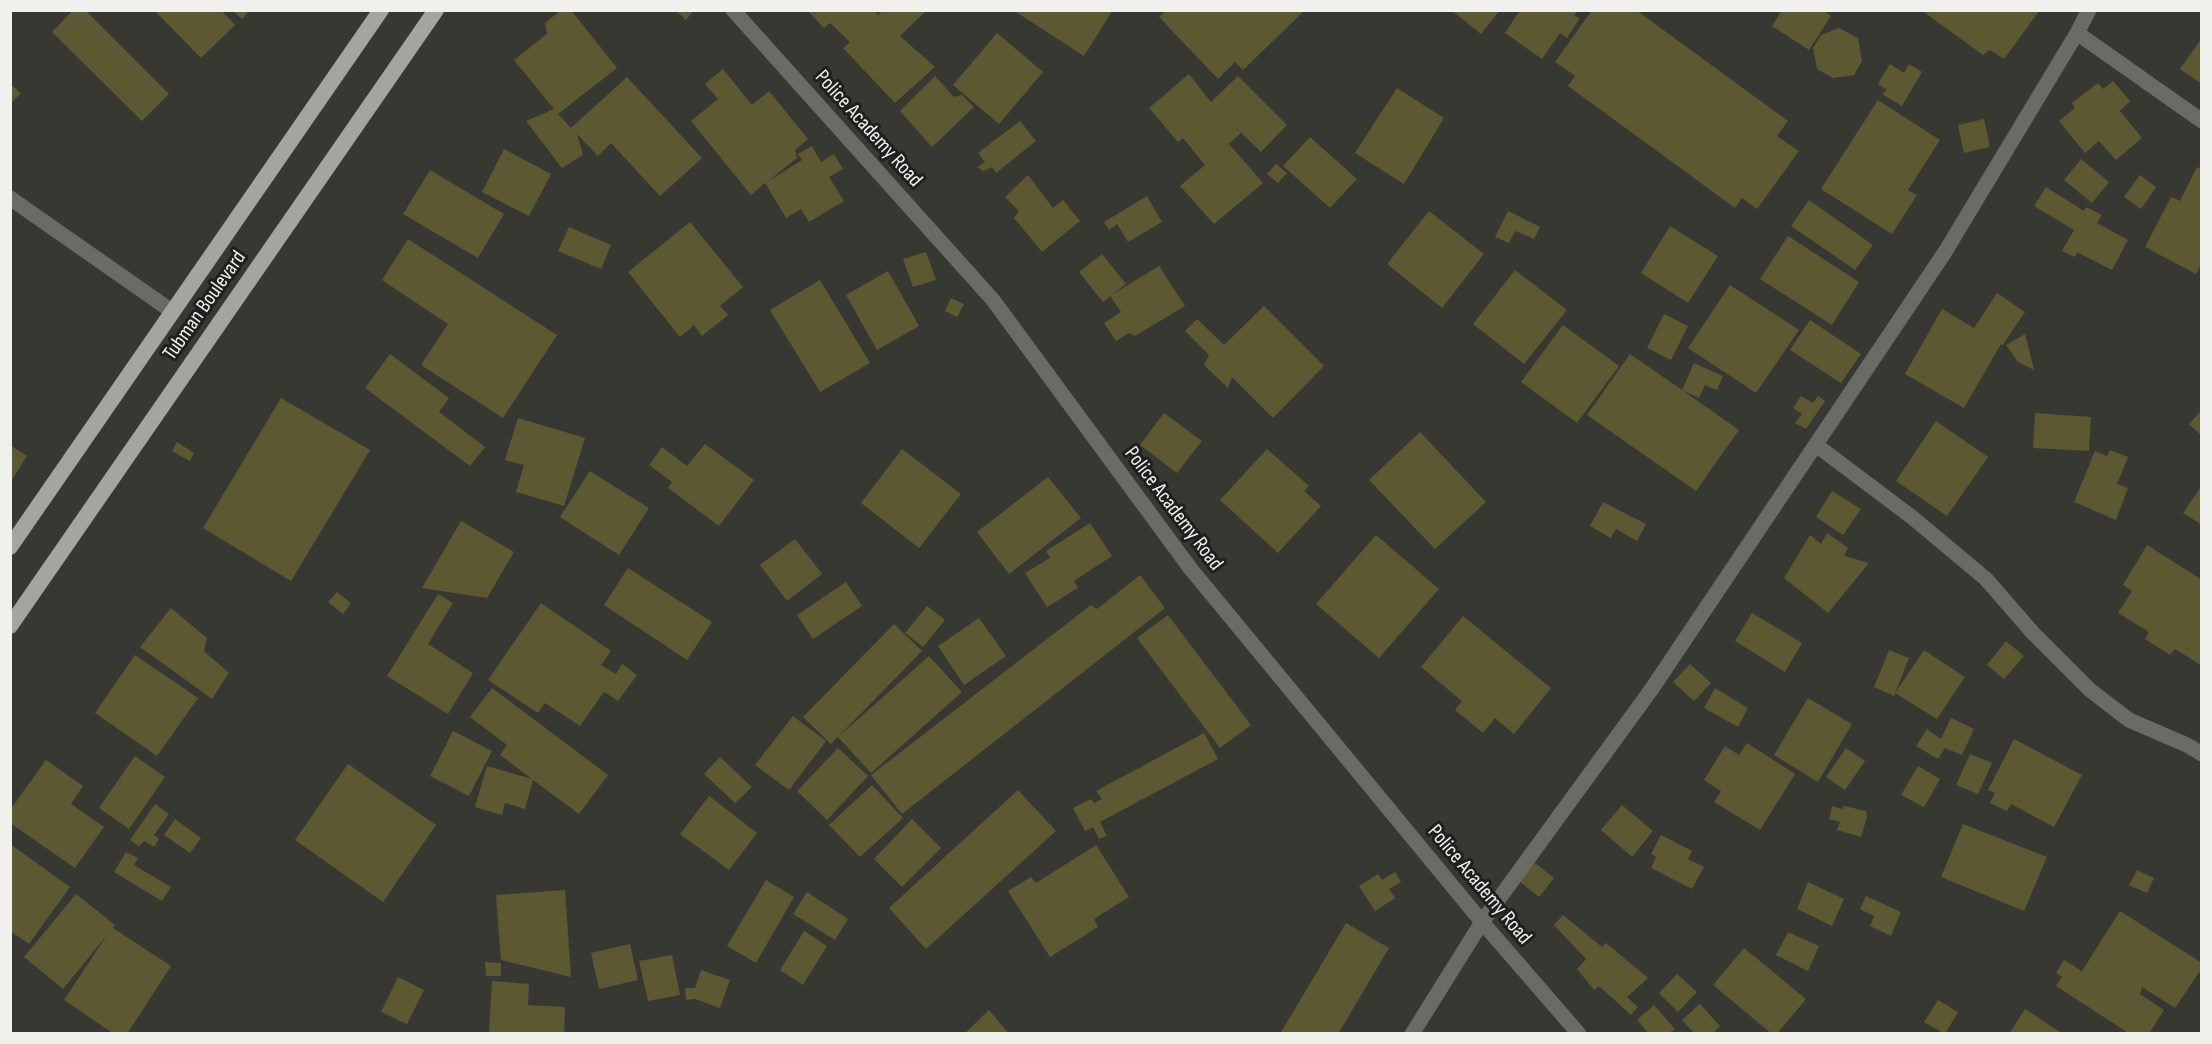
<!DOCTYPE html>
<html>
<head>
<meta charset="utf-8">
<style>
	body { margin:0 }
	#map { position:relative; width:2212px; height:1044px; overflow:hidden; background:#383833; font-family:"Sofia Sans Condensed",sans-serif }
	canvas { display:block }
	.frame { position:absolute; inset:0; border:12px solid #f0f0ed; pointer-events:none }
</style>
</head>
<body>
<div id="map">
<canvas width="2212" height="1044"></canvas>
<div class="frame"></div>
</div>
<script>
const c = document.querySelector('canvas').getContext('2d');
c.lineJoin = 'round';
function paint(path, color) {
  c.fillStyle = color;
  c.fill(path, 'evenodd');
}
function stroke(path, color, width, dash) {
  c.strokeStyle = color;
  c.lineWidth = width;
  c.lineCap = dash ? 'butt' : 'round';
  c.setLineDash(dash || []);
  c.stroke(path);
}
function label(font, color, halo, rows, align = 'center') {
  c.font = font + ' "Sofia Sans Condensed",sans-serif';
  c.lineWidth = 6;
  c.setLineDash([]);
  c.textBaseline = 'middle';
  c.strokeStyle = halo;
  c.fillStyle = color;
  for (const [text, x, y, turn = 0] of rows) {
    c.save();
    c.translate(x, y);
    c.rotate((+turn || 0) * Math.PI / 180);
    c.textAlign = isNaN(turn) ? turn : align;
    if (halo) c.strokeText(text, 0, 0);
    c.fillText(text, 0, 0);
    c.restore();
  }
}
paint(new Path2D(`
	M73,10h12l84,84 -27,27 -90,-89z
	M154,10h67l14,15 -34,33z
	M232,10h18l-8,9z
	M561,10h10l46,58 -59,46 13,14 56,-51 75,81 -42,38 -49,-53 -13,13 -21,-22 6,21 -21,13 -36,-47 28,-12 -40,-49 33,-26 -2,-11z
	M675,10h19l-8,10z
	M807,10h67l4,5 5,-5h44l-27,26 35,31 -40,36 -52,-55 7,-6 -20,-19 -6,5z
	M1013,10h100l-29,46z
	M1166,10l21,1 118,-1 -62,60 -8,-8 -17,17 -59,-62z
	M1451,10h49l-19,24z
	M1520,10h58l-4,6 6,2 -13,20 -7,-5 -18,26 -37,-26z
	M1592,10h44l152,111 -11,15 22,15 -42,58 -15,-11 -7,10 -167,-122 7,-10 -20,-14z
	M1782,10h41l8,6 -22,34 -37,-24z
	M1921,10h119l-36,49 -14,-9 -7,5z
	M1839,28l19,10 4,23 -8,14 -21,3 -16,-9 -4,-21 8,-13z
	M997,33l46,39 -44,52 -46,-39z
	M2202,38v46l-22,-15z
	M1890,64l14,9 5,-9 13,8 -20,34 -20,-12 5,-4 -9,-6z
	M723,69l29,36 17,-14 39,48 -13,11 2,8 -30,24 35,-22 -4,-6 14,-8 9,16 13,-8 9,15 -14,8 15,24 -35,21 -8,-13 -15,9 -21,-35 -14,12 -60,-74 27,-22 -13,-15z
	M1189,74l22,28 27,-26 49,49 -26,27 -34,-33 14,14 -24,21 12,-10 34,39 -49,41 -34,-38 25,-21 -22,-27 -5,4 -29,-34z
	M935,76l19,21 8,-2 12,12 -42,40 -32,-36z
	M2113,81l17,20 -10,10 22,27 -26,22 -17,-19 -14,12 -26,-32 16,-13 -3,-5 26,-20 5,6z
	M10,84l11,9 -11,11z
	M1397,88l47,30 -40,66 -49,-31z
	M1878,100l62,40 -32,50 9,5 -25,39 -71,-45z
	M1984,119l6,28 -26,6 -6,-28z
	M1020,121l16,20 -40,32 -4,-6 -9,4 -6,-4 8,-5 -7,-9z
	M1310,137l47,42 -27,29 -47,-42z
	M504,149l47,25 -22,42 -47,-24z
	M2081,159l28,23 -17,21 -28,-23z
	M1276,164l11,9 -9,10 -11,-9z
	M2197,167l5,2v93l-6,12 -51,-27 26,-50 9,4z
	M430,170l74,44 -26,44 -75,-44z
	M1028,175l25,33 10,-8 17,21 -38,31 -28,-34 5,-7 -14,-14z
	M2140,175l16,12 -15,22 -17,-12z
	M2046,187l38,24 2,-4 16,8 -5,8 31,17 -16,30 -35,-18 -2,5 -13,-6 12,-21 -40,-24z
	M1147,196l15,26 -34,20 -11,-18 -8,6 -5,-8z
	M1809,200l64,45 -18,25 -64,-44z
	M1429,211l55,43 -42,54 -55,-44z
	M1508,211l32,16 -6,12 -19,-8 -6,12 -14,-6z
	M690,222l53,65 -23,19 8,9 -26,21 -8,-11 -14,12 -52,-65z
	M1670,226l48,30 -30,47 -47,-30z
	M569,227l42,18 -10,24 -43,-18z
	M1788,236l71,46 -27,43 -72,-46z
	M408,239l149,96 -54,83 -82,-53 27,-41 -66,-44z
	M926,252l10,28 -23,7 -10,-28z
	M1102,254l24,30 -23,18 -24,-30z
	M1159,266l26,40 -50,30 -6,-3 -13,8 -12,-18 17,-11 -11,-16z
	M1515,270l52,40 -43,54 -51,-40z
	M888,271l31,55 -42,24 -31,-55z
	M820,280l50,83 -50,29 -50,-82z
	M1730,285l69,45 -43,63 -68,-45z
	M1997,293l28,19 -23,34 -1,-2 -37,64 -59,-34 37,-65 32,19z
	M951,298l13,6 -7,13 -12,-6z
	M1264,306l60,60 -51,52 -41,-41 -4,11 -24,-23 5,-10 -24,-24 12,-12 27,26z
	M1664,314l24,12 -17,34 -24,-12z
	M1810,320l51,34 -20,29 -51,-33z
	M1563,325l56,41 -42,57 -56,-41z
	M2025,334l9,36 -16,-8 -12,-17z
	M390,354l59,44 -10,14 46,35 -15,19 -105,-78z
	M1630,354l52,36 12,-27 29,13 -6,14 -12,-5 -6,13 -17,-8 57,40 -43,61 -109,-76z
	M1801,396l12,7 5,-7 7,5 -19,28 -11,-6 7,-9 -9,-6z
	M281,398l89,52 -79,131 -88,-53z
	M2202,410v26l-13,-12z
	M1164,413l38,28 -25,32 -37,-28z
	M2035,413l56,4 -2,34 -56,-3z
	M518,418l67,20 -21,68 -48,-14 8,-27 -19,-5z
	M1936,421l52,36 -41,59 -51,-35z
	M1420,432l66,70 -51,47 -66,-69z
	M177,442l17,11 -4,8 -18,-10z
	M705,444l49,36 -35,46 -51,-38 4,-6 -23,-17 13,-18 25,19z
	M10,445l17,11 -17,27z
	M902,449l59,45 -42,54 -58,-45z
	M1267,449l42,37 -5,5 17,15 -43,47 -58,-53z
	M2110,450l18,7 -11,27 11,4 -12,32 -42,-18 21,-51 12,5z
	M590,471l59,37 -30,47 -59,-38z
	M1048,477l33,41 -72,56 -32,-42z
	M2202,485v40l-19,-12z
	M1832,491l29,18 -18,26 -27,-18z
	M1603,502l43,22 -9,17 -21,-12 -5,9 -21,-12z
	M461,521l53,31 -27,46 -65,-10z
	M1090,523l22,33 -38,25 4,7 -31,19 -22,-34 25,-15 -4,-7z
	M1827,533l21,15 -4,8 25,7 -41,50 -44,-35 26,-43 11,9z
	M1376,535l63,54 -60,69 -63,-54z
	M795,539l27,35 -35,27 -27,-36z
	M2147,545l55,35v81l-3,3 -24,-15 -5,6 -25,-16 4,-7 -31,-19 14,-22 -9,-6z
	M628,568l84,54 -25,38 -83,-55z
	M1140,575l25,33 -263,206 -31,-39 220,-170 6,4z
	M846,582l16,24 -49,33 -16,-24z
	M337,592l14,11 -8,11 -15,-12z
	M438,594l15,9 -25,41 45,29 -25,41 -61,-38z
	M541,603l70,48 -10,14 15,9 6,-10 15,11 -19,26 -14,-9 -24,34 -35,-23 -7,10 -50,-33z
	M927,606l18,14 -22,27 -18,-14z
	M171,608l36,30 -3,13 25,22 -17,26 -72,-52z
	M1752,613l50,30 -17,29 -50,-31z
	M1168,615l83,110 -31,23 -83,-110z
	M1463,616l88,72 -37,46 -19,-16 -12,15 -28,-23 7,-9 -41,-34z
	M979,618l27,38 -42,29 -26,-39z
	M894,624l28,27 -91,93 -28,-27z
	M2006,641l18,15 -20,23 -17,-14z
	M1889,650l20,8 -15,38 -20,-9z
	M1924,650l41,27 -28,42 -42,-26z
	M135,655l63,43 -41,58 -62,-43z
	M929,656l33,36 -91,81 -33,-36z
	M1690,664l21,19 -17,18 -21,-19z
	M492,688l116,87 -29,39 -46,-34 -8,29 -20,-6 -3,12 -27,-8 12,-41 45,13 -32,-24 7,-10 -37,-28z
	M1715,688l33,20 -10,19 -34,-19z
	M1808,698l44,26 -34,58 -44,-27z
	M793,716l33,25 -37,49 -34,-25z
	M1951,718l23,11 -12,26 -17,-7 -7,11 -22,-13 11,-17 14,10z
	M453,731l39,20 -23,45 -39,-20z
	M1204,733l14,26 -118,63 7,14 -8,3 -6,-12 -8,4 -12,-23 18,-9 3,4 8,-4 -6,-8z
	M2014,739l68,36 -28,52 -43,-23 -4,7 -17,-8 5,-10 -7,-3z
	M1747,743l48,31 -35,56 -46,-28 7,-11 -17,-11 21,-34 14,9z
	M838,748l30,28 -41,44 -30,-29z
	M1846,748l19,13 -20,29 -19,-13z
	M1970,754l22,9 -14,31 -22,-9z
	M135,756l30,21 -36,52 -30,-21z
	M720,757l32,30 -17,16 -31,-29z
	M46,760l37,26 -12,18 33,23 -29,41 -65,-45v-13z
	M348,764l88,61 -53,77 -88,-62z
	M1918,766l22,13 -16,28 -23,-12z
	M872,785l31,33 -43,39 -31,-32z
	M1018,790l38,41 -130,118 -37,-41z
	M709,796l48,37 -28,37 -49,-36z
	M155,804l14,10 -15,21 5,4 -5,8 -10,-6 -5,5 -9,-6z
	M1622,805l31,26 -21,26 -31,-27z
	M1832,806l10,3 2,-3 22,5 1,6 -6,20 -24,-7 3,-8 -11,-3z
	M175,819l26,19 -11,15 -26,-18z
	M912,819l29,29 -39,39 -28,-28z
	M1963,824l84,33 -23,54 -83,-34z
	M1661,835l31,16 -4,8 16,8 -12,22 -41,-21 5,-11 -5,-3z
	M10,844l60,43 -41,57 -19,-13z
	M1096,845l33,52 -35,22 4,8 -48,30 -42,-66 23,-14 5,6z
	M126,852l12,6 -4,7 37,22 -9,14 -48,-29z
	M1535,863l19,15 -15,19 -20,-16z
	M2137,870l17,8 -7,15 -18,-8z
	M1395,872l6,10 -12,7 6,9 -20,13 -16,-25 19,-12 4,6z
	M766,880l28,17 -38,66 -29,-17z
	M1808,882l36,17 -12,27 -35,-17z
	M565,890l6,87 -70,-17 -5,-65z
	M807,892l41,27 -13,21 -42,-26z
	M76,894l39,31 -2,3 58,38 -44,68h-13l-50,-34 43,-65 -44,54 -39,-32z
	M1866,896l35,16 -10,24 -21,-10 4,-10 -14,-7z
	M2120,911l82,52v5l-27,40 -33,-21 -2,7 24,16 -15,24h-19l-74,-48 6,-9 -6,-4 8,-13 18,11z
	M1563,915l39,32 4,-4 42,35 -21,19 11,10 -7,8 -32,-29 -5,4 -17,-21 9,-10 -32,-34z
	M1346,923l43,25 -51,86h-58z
	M804,931l23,15 -24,39 -23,-15z
	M1788,932l31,14 -11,25 -32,-16z
	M630,944l8,36 -39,9 -8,-36z
	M1744,948l62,51 -29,35h-5l-59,-49z
	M672,955l8,40 -32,6 -9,-40z
	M485,962l16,1v13h-15z
	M701,970l29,10 -10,28 -25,-9 -9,1 -1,-12h10z
	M1677,974l20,18 -19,20 -19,-19z
	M398,977l26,13 -17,34 -26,-12z
	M492,981l37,3 -1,21 37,2 -1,27h-75z
	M1938,1000l20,12 -13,22 -21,-12z
	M1700,1004l20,22 -8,8h-17l-13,-14z
	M1654,1005l21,24 -6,5h-20l-12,-14z
	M2025,1009l38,25h-54z
	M989,1010l20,24h-45z`), '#5b5832');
stroke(new Path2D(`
	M733,10l260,290 197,268 292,354 97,112
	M2077,33l125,88
	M10,198l163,114
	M1816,445l97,73 73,61 47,54 57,57 39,30 58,25 15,9
	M1412,1034l70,-112 169,-232 294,-438 132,-219 12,-23`), '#6a6a67', 15);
stroke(new Path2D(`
	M10,547l371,-537
	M10,626l426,-616`), '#a5a49f', 16);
label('21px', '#f0f0ed', '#1f1f1d', [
	["Police Academy Road",868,129,48],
	["Tubman Boulevard",205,306,-55],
	["Police Academy Road",1173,509,53],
	["Police Academy Road",1479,885,50]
]);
</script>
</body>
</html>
